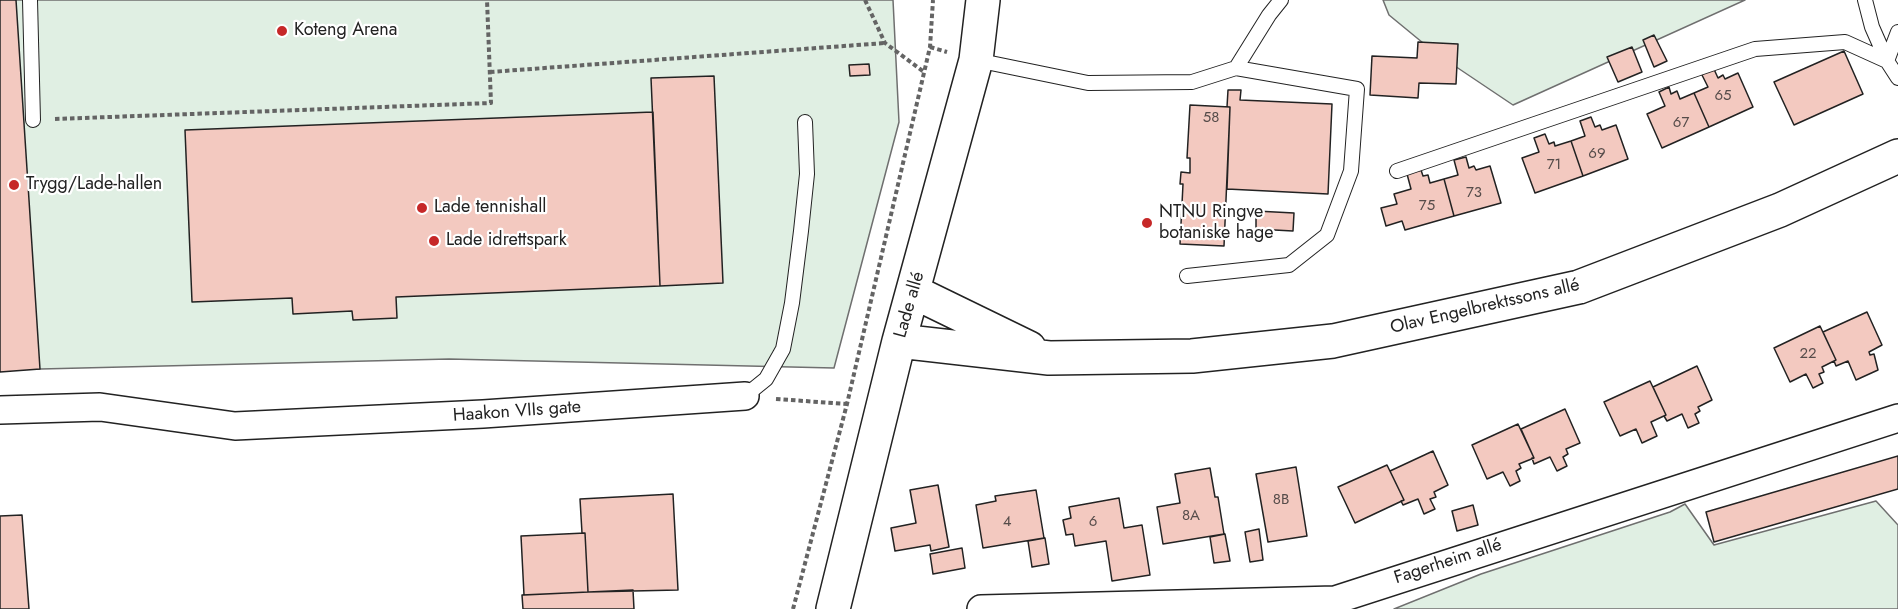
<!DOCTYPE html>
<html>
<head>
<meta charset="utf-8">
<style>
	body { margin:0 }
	canvas { display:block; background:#fff }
</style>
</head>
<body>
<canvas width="1898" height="609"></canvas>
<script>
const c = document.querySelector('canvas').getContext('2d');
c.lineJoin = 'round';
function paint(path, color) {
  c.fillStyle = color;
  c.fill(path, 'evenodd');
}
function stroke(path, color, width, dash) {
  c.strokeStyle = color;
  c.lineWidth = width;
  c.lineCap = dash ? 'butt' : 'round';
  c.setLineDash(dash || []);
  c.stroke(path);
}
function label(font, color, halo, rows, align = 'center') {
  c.font = font + ' Jost,sans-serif';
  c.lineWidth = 4.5;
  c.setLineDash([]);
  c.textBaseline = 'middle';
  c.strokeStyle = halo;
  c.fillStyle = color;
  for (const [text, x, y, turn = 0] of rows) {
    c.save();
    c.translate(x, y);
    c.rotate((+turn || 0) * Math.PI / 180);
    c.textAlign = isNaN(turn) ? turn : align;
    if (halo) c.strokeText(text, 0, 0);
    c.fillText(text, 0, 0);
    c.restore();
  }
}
const green = new Path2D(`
	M0,0h893l6,122 -65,246 -385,-9 -449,11z
	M1383,0h362l-232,105 -79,-53 -45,-37z
	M1876,501l22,24v84h-504l87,-35 189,-62 15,-8 29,41z`);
paint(green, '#e0efe3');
stroke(green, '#6f6f6f', 1.5);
const building = new Path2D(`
	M0,0h16l24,369 -40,3z
	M1654,35l13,26 -13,6 -11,-27z
	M1418,42l40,2 -2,40 -37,-1 -1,15 -48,-3 2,-39 45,2z
	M1632,47l10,25 -24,10 -11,-25z
	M1844,51l19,43 -69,31 -20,-43z
	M869,64l1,11 -20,1 -1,-11z
	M1713,67l5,11 5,-3 2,4 13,-6 15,34 -44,20 -15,-34 14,-6 -7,-14z
	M714,76l9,207 -63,3 -9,-208z
	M1669,87l2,7 6,-3 3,8 14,-6 15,34 -47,21 -15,-34 18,-8 -6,-14z
	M1228,90h13l-1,10 92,4 -4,90 -101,-5 3,-82h-3z
	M1190,105l40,2 -6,139 -44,-2 3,-60h-3l1,-12 9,1v-15h-3z
	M653,112l7,174 -264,11 1,21 -44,2 -1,-9 -59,3 -1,-16 -100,4 -7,-172z
	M1591,117l4,10 5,-2 2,5 14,-5 12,34 -45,17 -12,-35 14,-5 -5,-15z
	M1545,134l4,10 5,-2 1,4 16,-5 12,35 -48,17 -13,-35 17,-6 -5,-14z
	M1466,157l3,11 5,-2 2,4 14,-4 11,37 -47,13 -10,-37 14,-4 -4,-15z
	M1421,170l2,6 5,-1 2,8 14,-4 10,37 -49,14 -3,-9 -16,5 -5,-18 16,-4 -3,-10 17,-5 -4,-15z
	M1256,211l38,2 -1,18 -37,-2z
	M1867,312l15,33 -13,7 1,3 4,-1 4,16 -22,10 -8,-19 -12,5 -2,-5 2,-1 -13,-28z
	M1820,326l16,34 -14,7 2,5 -5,2 4,9 -10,5 -7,-14 -16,8 -16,-34z
	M1697,366l15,34 -14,7 2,4 -5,3 4,9 -11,5 -6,-14 -15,7 -3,-5 2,-1 -13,-28z
	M1650,381l16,34 -15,7 6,14 -15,7 -6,-14 -16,7 -16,-34z
	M1565,409l15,34 -14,6 2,5 -5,3 4,9 -10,5 -7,-14 -16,7 -2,-6h2l-13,-29z
	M1518,424l16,34 -15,6 2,4 -5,3 4,10 -10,5 -7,-14 -16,7 -15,-34z
	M1433,451l15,34 -14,7 2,5 -6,2 5,10 -11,5 -6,-15 -15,6 -2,-4 3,-1 -14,-29z
	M1898,456v33l-184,53 -8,-30z
	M1387,465l17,35 -49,23 -17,-36z
	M1296,467l11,69 -39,6 -12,-68z
	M1210,468l5,29h3l6,37 -61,10 -6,-37 23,-4 -5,-29z
	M938,485l11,62 -18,4 -1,-6 -35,6 -4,-23 25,-5 -6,-33z
	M1036,490l8,48 -61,10 -7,-43 20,-4 -1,-5z
	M673,494l5,96 -90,2 -3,-59h-3l-2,-34z
	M1119,498l5,30 18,-3 8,50 -38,6 -6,-40 -31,5 -2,-12 -7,1 -3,-15 8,-2 -2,-11z
	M1473,505l5,20 -21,6 -5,-20z
	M22,515l7,94h-29v-93z
	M1259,529l4,31 -13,2 -5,-30z
	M585,533l3,59 -64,3 -3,-59z
	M1225,534l5,27 -16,2 -4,-26z
	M1045,538l4,26 -17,3 -4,-26z
	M962,548l3,20 -32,6 -3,-20z
	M633,590l1,19h-111l-1,-14z`);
paint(building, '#f3c9c0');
stroke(building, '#222', 1.5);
const service = new Path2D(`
	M30,0l3,120
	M1865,0l7,27 15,34
	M1898,32l-11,29 11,17
	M976,60l112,23 104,-1 44,-14 33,-53 12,-15
	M1397,171l358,-122 90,-7 42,19
	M1187,276l102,-11 38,-30 24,-64 6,-82 -121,-21
	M745,396l21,-17 17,-30 9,-46 9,-72 6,-57 -2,-52`);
const minor = new Path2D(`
	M0,410l100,-3 135,19 248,-12 262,-18
	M981,609l354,-9 563,-182`);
const tertiary = new Path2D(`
	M914,292l115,56
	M899,341l150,17 143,-2 141,-15 246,-54 201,-77 118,-54
	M833,609l66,-268 77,-281 7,-60`);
stroke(service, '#222', 16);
stroke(minor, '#222', 30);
stroke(tertiary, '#222', 36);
stroke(new Path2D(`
	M865,0l20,43 39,29
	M930,47l17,5
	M490,72l395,-29
	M55,119l436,-16 -4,-103
	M776,399l71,5
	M793,609l54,-205 83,-357 3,-47`), '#646464', 4, [4.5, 3]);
stroke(service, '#fff', 14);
stroke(minor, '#fff', 27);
stroke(tertiary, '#fff', 33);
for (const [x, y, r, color] of [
	[282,31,6,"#c62828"],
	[14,185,6,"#c62828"],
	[422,208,6,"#c62828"],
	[1147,223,6,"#c62828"],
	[434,241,6,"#c62828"]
]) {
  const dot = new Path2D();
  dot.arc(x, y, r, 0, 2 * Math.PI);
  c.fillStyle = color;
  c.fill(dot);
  stroke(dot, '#fff', 2);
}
label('15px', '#564c4a', null, [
	["65",1723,96],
	["58",1211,118],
	["67",1681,123],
	["69",1597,154],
	["71",1554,165],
	["73",1474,193],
	["75",1427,206],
	["22",1808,354],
	["8B",1281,500],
	["8A",1191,516],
	["4",1007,522],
	["6",1093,522]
]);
label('18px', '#222', '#fff', [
	["Koteng Arena",294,31],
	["Trygg/Lade-hallen",26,185],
	["Lade tennishall",434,208],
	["NTNU Ringve",1159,213],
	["botaniske hage",1159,234],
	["Lade idrettspark",446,241]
], 'left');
label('18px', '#222', '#fff', [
	["Lade allé",910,305,-74],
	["Olav Engelbrektssons allé",1485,307,-13],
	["Haakon VIIs gate",517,412,-4],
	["Fagerheim allé",1448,562,-18]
]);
</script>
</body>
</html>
